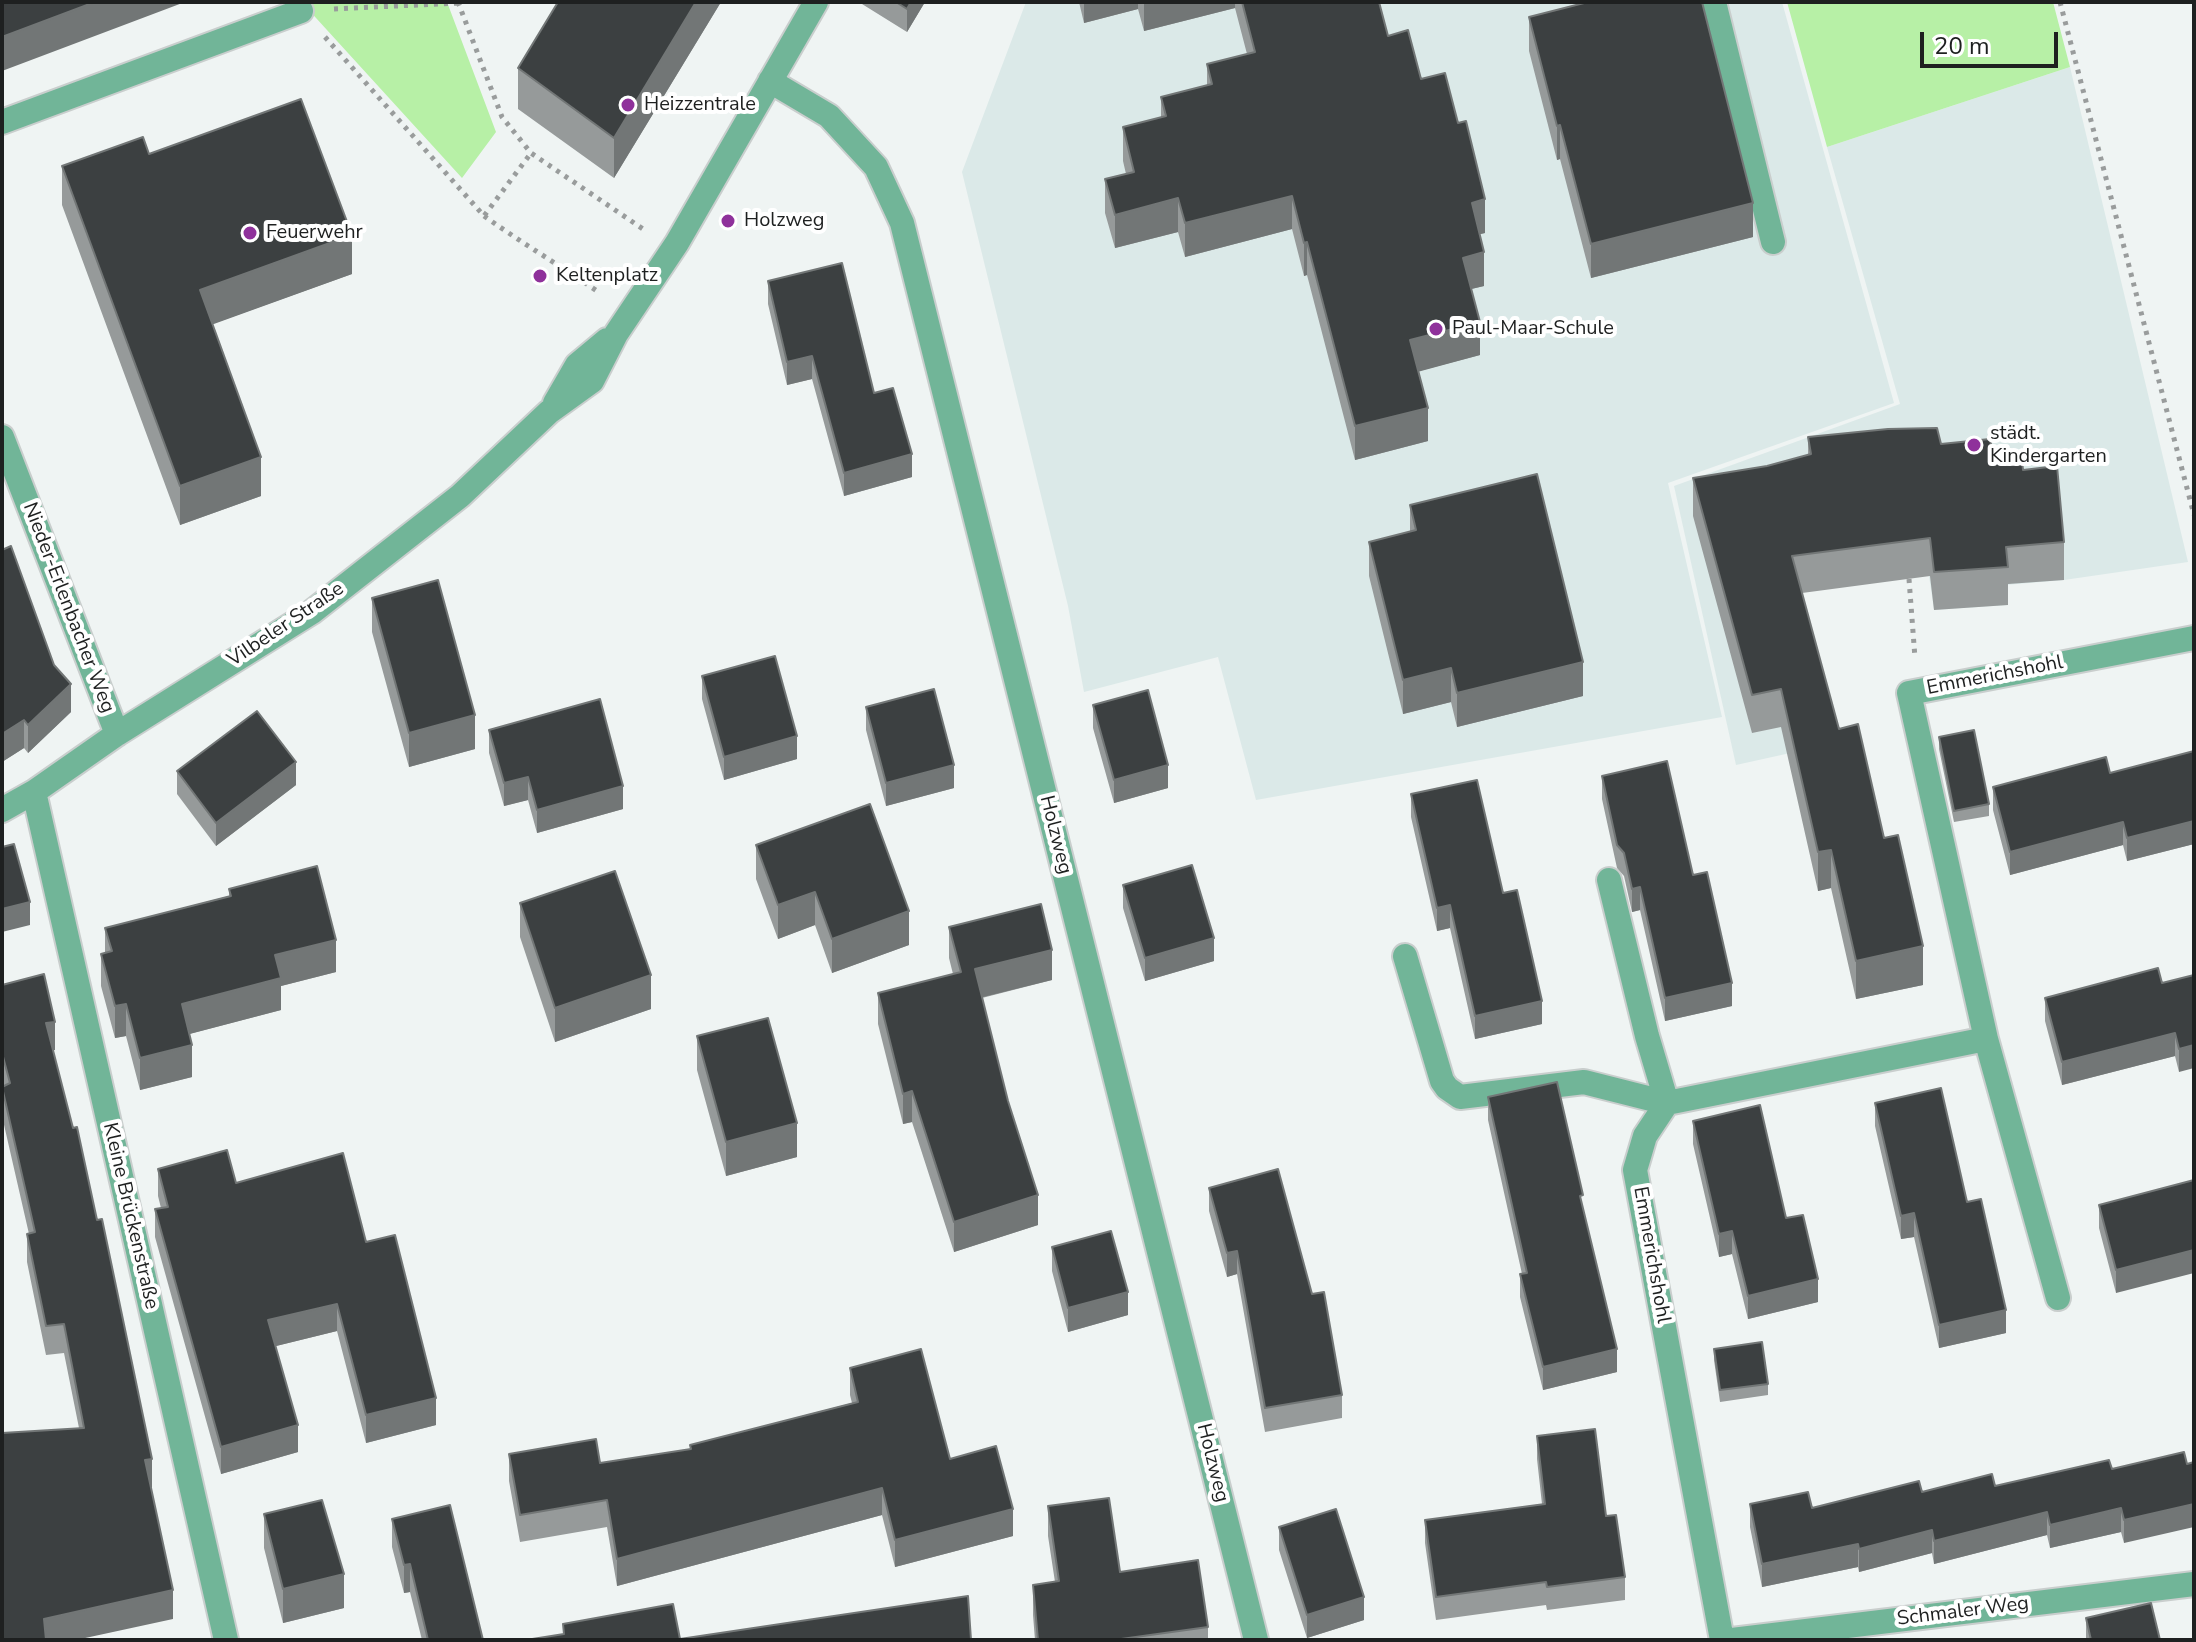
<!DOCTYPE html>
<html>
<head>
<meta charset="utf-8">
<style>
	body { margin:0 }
	#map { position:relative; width:2196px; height:1642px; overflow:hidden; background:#eff4f3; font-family:"Nunito Sans",sans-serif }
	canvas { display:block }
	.frame { position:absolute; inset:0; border:4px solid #1e2020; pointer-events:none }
	.scale { position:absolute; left:1920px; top:32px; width:138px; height:36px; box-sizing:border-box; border:4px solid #1e2020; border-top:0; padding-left:10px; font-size:24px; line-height:28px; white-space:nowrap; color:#1e2020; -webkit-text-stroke:6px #fff; paint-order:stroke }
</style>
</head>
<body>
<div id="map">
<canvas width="2196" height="1642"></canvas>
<div class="frame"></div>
<div class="scale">20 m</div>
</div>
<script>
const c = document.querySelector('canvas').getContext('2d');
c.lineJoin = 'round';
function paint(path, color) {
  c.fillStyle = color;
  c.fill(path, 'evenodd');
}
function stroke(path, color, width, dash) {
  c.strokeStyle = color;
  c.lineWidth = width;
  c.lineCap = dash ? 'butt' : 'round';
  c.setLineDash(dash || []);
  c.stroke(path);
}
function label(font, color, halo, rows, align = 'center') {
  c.font = font + ' "Nunito Sans",sans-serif';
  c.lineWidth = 8;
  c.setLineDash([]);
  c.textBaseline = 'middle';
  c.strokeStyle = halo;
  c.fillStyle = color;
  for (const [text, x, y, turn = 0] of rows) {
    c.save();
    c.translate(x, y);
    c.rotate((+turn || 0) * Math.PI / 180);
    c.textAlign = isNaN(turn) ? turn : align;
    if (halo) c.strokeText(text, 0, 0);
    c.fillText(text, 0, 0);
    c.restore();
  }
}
paint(new Path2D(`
	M1026,2h756l112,401 -226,80 54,234 -466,83 -38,-143 -134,35 -16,-86 -106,-434z
	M2070,67l118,495 -124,18 -58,5 2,20 -74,5 -5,-34 -144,-11 46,179 -95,21 -62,-279 226,-82 -73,-257z`), '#dbe9e8');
paint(new Path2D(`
	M304,2h143l49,130 -34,46 -156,-171z
	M1787,2h266l17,65 -243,80z`), '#b7f0a6');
const minor = new Path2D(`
	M1714,2l59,240
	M770,81l59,35 47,51 26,56 354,1417
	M2,122l299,-111
	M555,403l22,-38 30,-25
	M2,437l115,297
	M34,792l192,848
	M2,810l32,-18 83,-58 195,-122 148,-116 89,-84 43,-31 24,-47 61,-91 139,-241
	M1609,880l38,156 20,67
	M1405,956l37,125 5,7 13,9 124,-15 83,21
	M1986,1039l72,259
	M1722,1640l-87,-470 10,-34 22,-33 319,-64 -77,-346 285,-55
	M1732,1640l462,-56`);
stroke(minor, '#c9cecd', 28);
stroke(new Path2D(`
	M458,2l44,115 29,36 115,78
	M2060,2l134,513
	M334,9l124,-6
	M325,37l159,179 47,-63
	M484,216c38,27 78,51 116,77
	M1909,579l6,79`), '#999c9c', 5, [4, 6]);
stroke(minor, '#71b598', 24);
paint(new Path2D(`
	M721,2l-107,176 -96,-69v-41z
	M862,2h63l-18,30 -45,-28z
	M1079,2h300l9,34 33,43 64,154 -5,1 4,52 -13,3 9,66 -61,16 9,70 -73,19 -48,-185 -3,1 -12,-47 -107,28 -7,-25 -63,16 -10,-35v-34l21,-5 -3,-13v-34l38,-10v-20l46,-12v-21l40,-10 -12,-46 -91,23 -6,-22 -54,14z
	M1529,17l224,220 -162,41 -31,-119 -3,1 -28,-109z
	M149,154l203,120 -140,50 49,172 -81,29 -118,-320v-39z
	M768,281l106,112 38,84 -68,19 -32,-117 -25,6 -19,-81z
	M1808,437l133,7 52,11 30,15 41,72v38l-56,4v21l-74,5 -4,-34 -128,17 37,136 45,109 39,147 -67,14 -25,-111 -13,3 -37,-164 -29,6 -59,-217v-38l74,-12 41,-11z
	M1410,505l173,191 -126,31 -6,-25 -48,12 -34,-138v-34l41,-10z
	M372,598l103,151 -66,18 -37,-135z
	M54,665l17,47 -43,41 -4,-5 -22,14z
	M702,676l95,83 -73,21 -22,-81z
	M1093,705l75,83 -54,15 -21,-75z
	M866,707l88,81 -68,18 -20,-76z
	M489,730l134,79 -86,24 -9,-33 -24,6 -15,-53z
	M1939,737l50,67v12l-35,6 -15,-73z
	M2194,751v93l-67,17 -4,-16 -113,30 -17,-65v-23l117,-14z
	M177,771l119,14 -80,61 -39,-52z
	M1602,776l91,99 39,131 -67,15 -25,-111 -8,2 -8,-36 -7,-8 -15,-69z
	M1411,794l92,99 39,131 -67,15 -25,-111 -13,3 -26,-114z
	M756,845l153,100 -77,28 -17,-48 -37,14 -22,-60z
	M1123,885l91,76 -69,20 -22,-73z
	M229,889l107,83 -55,14v24l-92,24 3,43 -52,13 -14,-54 -11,2 -14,-52v-32l4,-1v-25l124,-32z
	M520,903l131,106 -96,33 -35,-105z
	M949,927l103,53 -70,18 56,227 -84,27 -42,-130 -9,2 -25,-100v-31l75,-19 -4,-16z
	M2194,975l-15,97 -4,-16 -113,29 -17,-64v-23l117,-15z
	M2,985l53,65h-2l99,437 -1,1 22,131 -94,-191 -15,-75 -18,2 -19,-93v-28h2l-27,-118v-30h1l-1,-5z
	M697,1036l100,121 -71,19 -29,-106z
	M1488,1097l95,113 34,162 -74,18 -23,-93v-23h2l-34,-154z
	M1875,1103l92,99 39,131 -67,15 -25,-111 -13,2 -26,-113z
	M1693,1121l93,97 32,84 -70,17 -16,-65 -13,3 -26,-113z
	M158,1169l78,14 130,59 70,183 -70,18 -29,-112 -61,15 22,106 -77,22 -66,-237v-28l6,-1 -3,-12z
	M2194,1180l-78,113 -17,-65v-23z
	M1209,1188l133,207v23l-77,14 -28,-158 -10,3 -18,-66z
	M1052,1247l76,68 -60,17 -16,-61z
	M1714,1349l54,35v11l-48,7 -6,-42z
	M850,1368l100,91 63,77 -118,31 -13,-52 -265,71 -10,-59 -87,15 -11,-61v-27l91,9 90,-14v-4l162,-42 -2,-8z
	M1537,1436l69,80 19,61v23l-78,10 -1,-5 -110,15 -11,-77v-23l117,-16 -5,-45z
	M2184,1452l-60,91 -3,-11 -71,16 -3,-13 -113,29 -2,-11 -73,19 -1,-5 -96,20 -12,-60v-23l62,4 110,-16 73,-6 117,-17z
	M1048,1506l72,66 88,55v13h-173l-2,-25v-30l22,-3 -7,-46z
	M264,1514l80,94 -61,15 -19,-75z
	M392,1519l91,121h-61l-12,-48 -6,1 -12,-46z
	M1279,1527l85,93 -57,18 -28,-88z
	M2086,1618l74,22h-74z`), '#969a9a');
paint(new Path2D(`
	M95,2h90l-183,69v-34z
	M696,2h25l-107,176v-40z
	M911,2h14l-18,30v-23z
	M1084,2h54v7l-54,14z
	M1144,2h91v6l-91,23z
	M1560,125v34l-3,1v-34z
	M1292,196v33l-107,28v-34z
	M1178,198v34l-63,16v-33z
	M1485,199v34l-13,3v-33z
	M1753,203v34l-162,41v-34z
	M352,235v39l-152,55v-39z
	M1307,242v33l-3,1v-33z
	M1484,252v34l-21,5v-33z
	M1480,322v33l-70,19v-34z
	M812,356v23l-25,6v-23z
	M1428,408v33l-73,19v-34z
	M912,454v23l-68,19v-23z
	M261,457v39l-81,29v-39z
	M1583,662v34l-126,31v-34z
	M1451,668v34l-48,12v-34z
	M71,684v28l-43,41v-28z
	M475,715v34l-66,18v-34z
	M24,720v28l-22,14v-28z
	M797,736v23l-73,21v-23z
	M296,762v23l-80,61v-23z
	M954,765v23l-68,18v-23z
	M1168,765v23l-54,15v-23z
	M528,777v23l-24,6v-23z
	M623,786v23l-86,24v-23z
	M2194,821v23l-67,17v-23z
	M2123,822v23l-113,30v-23z
	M1831,850v38l-13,3v-39z
	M1640,887v23l-8,2v-23z
	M815,892v33l-37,14v-34z
	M30,902v23l-28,7v-23z
	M1450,905v23l-13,3v-23z
	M909,911v34l-77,28v-34z
	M1214,938v23l-69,20v-23z
	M336,940v32l-55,14v24l-99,26v-32l93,-49z
	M1923,946v39l-67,14v-38z
	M1052,950v30l-77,19v-30z
	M651,975v34l-96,33v-34z
	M1732,983v23l-67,15v-23z
	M1542,1001v23l-67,15v-23z
	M126,1004v32l-11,2v-32z
	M55,1022v28l-9,2v-29z
	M2175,1033v23l-113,29v-23z
	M192,1045v32l-52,13v-32z
	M2194,1045v23l-15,4v-23z
	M912,1091v31l-9,2v-30z
	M797,1123v34l-71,19v-34z
	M1038,1195v30l-84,27v-30z
	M1914,1213v24l-13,2v-23z
	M1732,1231v23l-13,3v-23z
	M2194,1250v23l-78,20v-23z
	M1237,1251v23l-10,3v-24z
	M1818,1279v23l-70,17v-23z
	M1128,1292v23l-60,17v-24z
	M337,1304v27l-69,17v-28z
	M2006,1310v23l-67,15v-23z
	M1617,1349v23l-74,18v-23z
	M436,1398v27l-70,18v-28z
	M298,1425v27l-77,22v-27z
	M152,1459v28l-7,2v-29z
	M882,1488v27l-265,71v-27z
	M2194,1504v23l-70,16v-23z
	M2121,1508v24l-71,16v-23z
	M1013,1509v27l-118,31v-27z
	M2047,1512v23l-113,29v-23z
	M1932,1530v23l-73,19v-23z
	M1858,1544v23l-96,20v-23z
	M410,1564v28l-6,1v-28z
	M344,1574v34l-61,15v-34z
	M173,1590v29l-97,21h-32v-21z
	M1364,1597v23l-57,18v-23z`), '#727676');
const building = new Path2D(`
	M2,2h93l-93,35z
	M558,2h138l-82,136 -96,-70z
	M896,2h15l-4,7z
	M1242,2h137l9,34 20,-6 13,49 24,-6 13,50 8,-2 19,78 -13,4 12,49 -21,6 17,64 -70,18 18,68 -73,18 -48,-184 -3,1 -12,-47 -107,27 -7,-25 -63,17 -10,-36 29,-7 -11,-45 43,-11 -5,-19 51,-13 -5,-20 48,-12z
	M1588,2h114l51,201 -162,41 -31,-119 -3,1 -28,-109z
	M301,99l51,136 -152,55 61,167 -81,29 -118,-320 81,-29 6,17z
	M842,263l32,130 19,-5 19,66 -68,19 -32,-117 -25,6 -19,-81z
	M1937,428l4,16 49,-5 3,16 28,-4 2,19 34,-4 7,76 -58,5 2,20 -74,5 -4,-34 -138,18 47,173 19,-5 26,114 14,-3 25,111 -67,15 -25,-111 -13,2 -37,-163 -29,6 -59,-217 74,-12 44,-12 -3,-17 80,-8z
	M1537,474l46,188 -126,31 -6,-25 -48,12 -34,-138 47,-12 -6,-25z
	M11,546l43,119 17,19 -43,41 -4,-5 -22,14v-184z
	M438,580l37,135 -66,18 -37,-135z
	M775,656l22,80 -73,21 -22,-81z
	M934,689l20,76 -68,18 -20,-76z
	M1148,690l20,75 -54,15 -21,-75z
	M600,699l23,87 -86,24 -9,-33 -24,6 -15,-53z
	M257,711l39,51 -80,61 -39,-52z
	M1974,730l15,74 -35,7 -15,-74z
	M2194,751v70l-67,17 -4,-16 -113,30 -17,-65 113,-30 4,16z
	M1667,761l26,114 14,-3 25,111 -67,15 -25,-111 -8,2 -8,-36 -7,-8 -15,-69z
	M1477,780l26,113 14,-3 25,111 -67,15 -25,-111 -13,3 -26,-114z
	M870,804l39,107 -77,28 -17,-47 -37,13 -22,-60z
	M14,844l16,58 -28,7v-62z
	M1192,865l22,73 -69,20 -22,-73z
	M317,866l19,74 -61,15 6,23 -99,26 10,41 -52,13 -14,-54 -11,2 -14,-52 11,-3 -7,-23 126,-32 -2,-7z
	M615,871l36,104 -96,33 -35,-105z
	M1041,904l11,46 -77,19 33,132 30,94 -84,27 -42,-131 -9,3 -25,-101 83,-21 -12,-45z
	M2158,968l4,15 32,-8v70l-15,4 -4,-16 -113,29 -17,-64z
	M44,974l11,48 -9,1 27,105 4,-1 20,93 5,-1 50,240 -7,1 28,130 -129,29 2,21h-44v-207l82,-5 -20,-104 -18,2 -19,-92 8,-2 -33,-145 8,-4 -8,-30v-68z
	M768,1018l29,105 -71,19 -29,-106z
	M1557,1082l26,113 -3,1 37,153 -74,18 -23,-93 7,-1 -39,-176z
	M1941,1088l26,114 14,-3 25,111 -67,15 -25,-112 -13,3 -26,-113z
	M1760,1105l26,113 17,-3 15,64 -70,17 -16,-65 -13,3 -26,-113z
	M227,1150l9,33 107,-30 23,89 29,-7 41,163 -70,17 -29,-111 -69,16 30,105 -77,22 -66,-238 13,-2 -10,-38z
	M1278,1169l34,125 12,-2 18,103 -77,13 -28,-157 -10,2 -18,-65z
	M2194,1180v70l-78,20 -17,-65z
	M1111,1231l17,61 -60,16 -16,-61z
	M1762,1342l6,42 -48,6 -6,-41z
	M921,1349l29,110 46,-13 17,63 -118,31 -13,-52 -265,71 -10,-59 -87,15 -11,-61 87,-15 4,24 91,-14 -1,-4 168,-43 -8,-34z
	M1595,1429l11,87 10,-1 9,62 -78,10 -1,-5 -110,15 -11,-77 120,-16 -8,-68z
	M2184,1452l3,12 7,-2v42l-70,16 -3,-12 -71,17 -3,-13 -113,29 -2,-11 -73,19 -1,-5 -96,20 -12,-60 58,-12 4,16 107,-27 3,11 70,-18 3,12 114,-26 3,9z
	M1109,1498l11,74 78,-12 10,67 -94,13h-76l-5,-55 26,-4 -11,-75z
	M322,1500l22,74 -61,15 -19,-75z
	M450,1505l33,135h-55l-18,-76 -6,1 -12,-46z
	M1336,1509l28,88 -57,18 -28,-88z
	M968,1596l3,44h-445l38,-6 -1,-10 110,-20 7,35z
	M2151,1603l9,37h-69l-5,-22z`);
paint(building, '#3c4041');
stroke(building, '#727676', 2);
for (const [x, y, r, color] of [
	[628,105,8,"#8f319b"],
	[728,221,8,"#8f319b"],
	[250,233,8,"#8f319b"],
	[540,276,8,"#8f319b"],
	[1436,329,8,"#8f319b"],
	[1974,445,8,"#8f319b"]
]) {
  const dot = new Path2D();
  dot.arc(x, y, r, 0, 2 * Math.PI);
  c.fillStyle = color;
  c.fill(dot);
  stroke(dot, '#fff', 3);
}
label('20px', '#1e2020', '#fff', [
	["Heizzentrale",644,105],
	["Holzweg",744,221],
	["Feuerwehr",266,233],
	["Keltenplatz",556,276],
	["Paul-Maar-Schule",1452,329],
	["städt.",1990,434],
	["Kindergarten",1990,457]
], 'left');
label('20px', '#1e2020', '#fff', [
	["Nieder-Erlenbacher Weg",68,608,69],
	["Vilbeler Straße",286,625,-34],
	["Emmerichshohl",1995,676,-11],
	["Holzweg",1055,835,76],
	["Kleine Brückenstraße",130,1216,77],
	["Emmerichshohl",1651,1255,80],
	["Holzweg",1212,1463,76],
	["Schmaler Weg",1963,1612,-7]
]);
</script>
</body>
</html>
